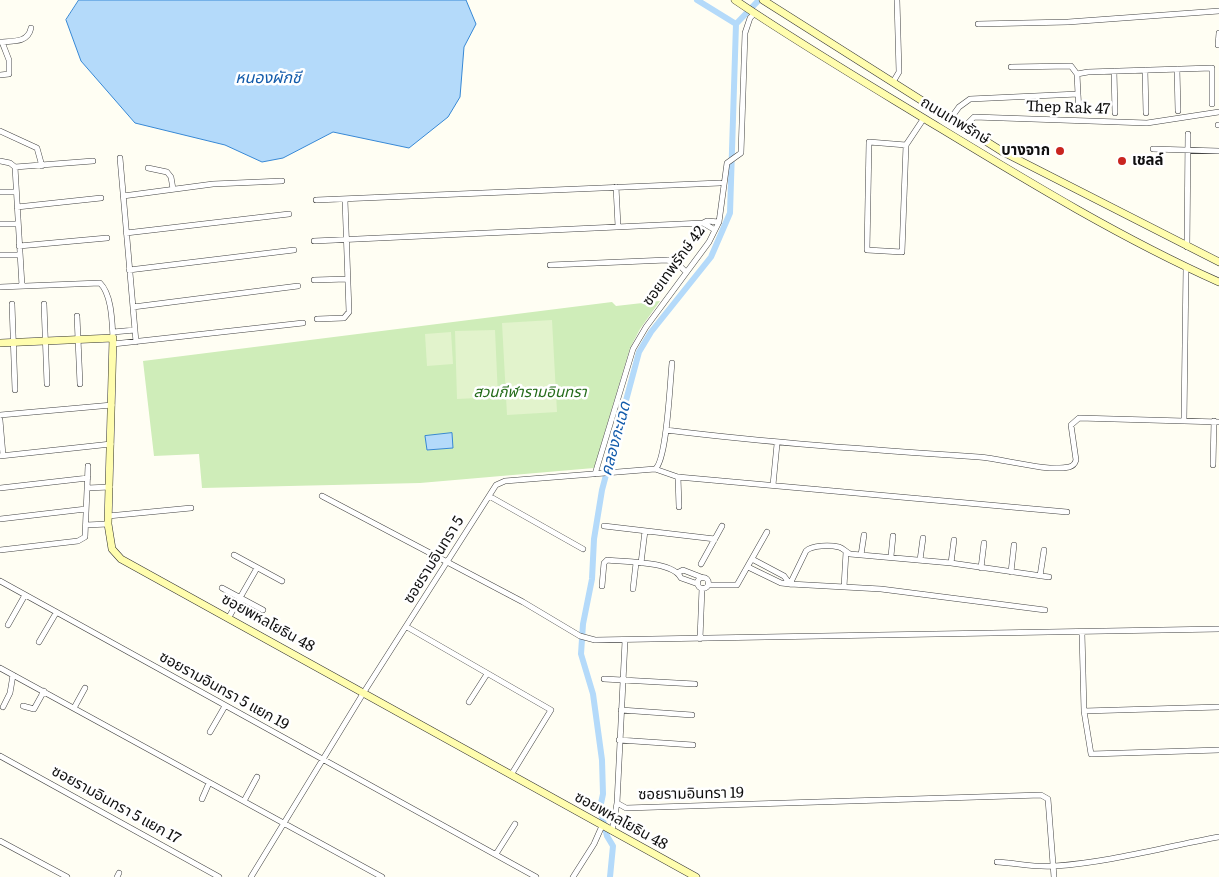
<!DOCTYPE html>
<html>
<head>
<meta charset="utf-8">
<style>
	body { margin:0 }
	canvas { display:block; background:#fffef3 }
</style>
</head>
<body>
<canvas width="1219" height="877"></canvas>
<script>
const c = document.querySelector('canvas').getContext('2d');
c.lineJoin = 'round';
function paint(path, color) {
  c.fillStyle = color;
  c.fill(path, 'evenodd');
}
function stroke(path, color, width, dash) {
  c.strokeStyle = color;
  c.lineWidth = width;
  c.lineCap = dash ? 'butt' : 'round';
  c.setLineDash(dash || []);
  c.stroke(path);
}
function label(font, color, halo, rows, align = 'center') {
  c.font = font + ' Literata,"Noto Sans Thai",serif';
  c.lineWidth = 5;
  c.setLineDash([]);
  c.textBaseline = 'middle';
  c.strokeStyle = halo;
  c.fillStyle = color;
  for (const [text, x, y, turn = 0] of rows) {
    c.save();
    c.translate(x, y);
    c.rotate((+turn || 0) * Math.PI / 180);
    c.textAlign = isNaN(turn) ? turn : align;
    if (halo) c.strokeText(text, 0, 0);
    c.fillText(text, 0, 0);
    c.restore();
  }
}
paint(new Path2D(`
	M660,301l-20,28 -10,19 -36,120 -174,15 -218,5 -3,-34 -45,2 -11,-95 469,-59 4,4z`), '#cfedb9');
paint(new Path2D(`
	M552,320l5,92 -50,3 -5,-92z
	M495,330l3,67 -41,2 -2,-68z
	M451,332l2,32 -26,2 -2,-32z`), '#e2f3cc');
const water = new Path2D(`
	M79,0h387l10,24 -12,23 -4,50 -12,20 -39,31 -76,-16 -50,26 -21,4 -37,-17 -90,-22 -54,-62 -15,-41z
	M452,433l1,15 -26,2 -2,-14z`);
paint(water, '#b4dafa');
stroke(water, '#3788d5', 1);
stroke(new Path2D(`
	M697,0l39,24 23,-24
	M610,877l3,-31 -6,-10 -7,-28 3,-14 -1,-34 -9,-66 -12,-40 2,-30 9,-45 2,-40 8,-49 37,-138 12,-20 60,-75 19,-44 6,-189`), '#b4dafa', 6);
const street = new Path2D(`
	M978,24l90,-2 151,-11
	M0,42c13,-1 28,1 31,-14
	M1218,45l1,-12
	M1011,67l60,-1 6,8
	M1177,69l1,42
	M1145,70l1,43
	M1114,71l1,42
	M0,75l9,-1v-14l-7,-18
	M893,82l6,-10 -2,-72
	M1078,94l1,17
	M951,118l8,-11 11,-8 108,-5 -1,-20 11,-2 124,-4v36
	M1218,125h1
	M964,127l10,-10 173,6 72,-11
	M0,131l37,17 5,18
	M906,145l-37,-3 -2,108 35,2 4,-107 18,-27
	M1153,149l66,2
	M120,158l16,184
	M0,161l10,2 5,4 78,-6
	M15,167l7,119
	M148,168l19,4 4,5 2,12
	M616,187l2,39
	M0,192h16
	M123,196l90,-12 69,-3
	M316,200l404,-17
	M17,207l84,-9
	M703,223l12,7
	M0,224h17
	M126,233l163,-19
	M314,241l389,-18 4,-2 12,1
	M19,246l88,-8
	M1187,247l1,-113
	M0,255h20
	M550,265l117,-5 10,3 9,9
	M129,270l165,-20
	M314,280l33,-1
	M0,287l100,-4c12,12 12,39 13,55
	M12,304l3,86
	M44,304l3,80
	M133,307l165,-21
	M77,316l3,68
	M317,319l27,-1 5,-6 -4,-112
	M113,332l22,-2
	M113,344l190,-21
	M0,415l112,-10
	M0,420l3,35
	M1184,420l2,-152
	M666,430c104,13 208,20 313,27 25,2 67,15 90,10 4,-1 6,-3 7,-7l-5,-35 8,-7 140,4
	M0,456l111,-12
	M1213,465l1,-44
	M655,469l23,8 389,35
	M595,474l38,-125 13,-22 63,-85 10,-20 8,-59 14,-10 4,-120 5,-15 5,-5
	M678,477l1,30
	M773,485l4,-41
	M0,488l88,-10
	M87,488l23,-1
	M322,496l201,106 57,34 15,4 624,-11
	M489,496l94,53
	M108,516l83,-8
	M0,519l86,-10
	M86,525l22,-1
	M604,526l111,13
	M0,550l78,-9 7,-4 3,-71
	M234,555l48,26
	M861,555l3,-20
	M891,556l2,-20
	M752,559l32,17 6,8
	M920,560l3,-22
	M641,563l4,-32
	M951,563l3,-23
	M701,564l21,-38
	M748,567l33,16 9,1
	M981,568l3,-25
	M679,572l4,-2 18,7
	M1011,572l3,-27
	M1040,576l4,-26
	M697.5 583a5.5 5.5 0 1 1 11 0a5.5 5.5 0 1 1-11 0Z
	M0,581l536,296
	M708,585h29l30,-53
	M602,586l2,-23 3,-3c18,2 66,1 74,18l17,6
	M844,587l2,-35
	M222,588l41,22
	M633,589l3,-26
	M1045,610l-164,-21 -91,-5 16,-33c6,-6 24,-6 33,-4 4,1 7,5 11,7l101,9 98,14
	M229,617l28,-49
	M8,625l17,-30
	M407,627l144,83 -40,65
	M1082,633l2,78 7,43 128,-4
	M700,639l2,-51
	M39,642l17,-29
	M0,668l382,209
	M604,679l91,5
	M469,702l18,-28
	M23,706l11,3 10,-18
	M3,707l7,-14 3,-18
	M74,708l11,-20
	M621,710l71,5
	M1084,711l135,-4
	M210,732l15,-26
	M619,740l74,5
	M0,756l219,121
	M202,799l7,-16
	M244,801l13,-24
	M617,803l9,5 415,-13 7,4 6,78
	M612,831l5,-28 8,-162
	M0,841l67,36
	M496,854l19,-30
	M997,862c19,1 40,6 58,4 56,-4 109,-19 164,-29
	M117,877l2,-4
	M251,877l113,-185 132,-207 9,-4 150,-12c12,-8 15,-88 17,-106
	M573,877l21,-33 8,-18`);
const secondary = new Path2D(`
	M735,0c62,42 126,80 190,119 94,57 193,118 294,163
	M763,0l240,152 216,110
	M0,343l113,-5 -5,186 4,25 9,10 575,318`);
stroke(street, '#434343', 6);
stroke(secondary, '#323232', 8);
stroke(street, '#fff', 5);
stroke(secondary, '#fffdae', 7);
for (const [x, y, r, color] of [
	[1060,151,5,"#c9251f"],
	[1122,161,5,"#c9251f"]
]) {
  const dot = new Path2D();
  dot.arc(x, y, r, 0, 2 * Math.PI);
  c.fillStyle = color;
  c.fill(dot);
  stroke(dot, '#fff', 2);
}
label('15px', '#101010', '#fff', [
	["Thep Rak 47",1068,108,2],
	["ถนนเทพรักษ์",955,121,31],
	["ซอยเทพรักษ์ 42",674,266,-54],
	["ซอยรามอินทรา 5",434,560,-58],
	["ซอยพหลโยธิน 48",268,623,29],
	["ซอยรามอินทรา 5 แยก 19",224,691,29],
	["ซอยรามอินทรา 19",691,794,-1],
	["ซอยรามอินทรา 5 แยก 17",116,805,29],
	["ซอยพหลโยธิน 48",621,821,29]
]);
label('bold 15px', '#101010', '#fff', [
	["บางจาก",1050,151],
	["เชลล์",1132,161,"left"]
], 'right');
label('italic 15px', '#256c1b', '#fff', [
	["สวนกีฬารามอินทรา",530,393]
]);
label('italic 16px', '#115aaa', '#fff', [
	["หนองผักชี",268,78],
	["คลองกะเฉด",616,439,-75]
]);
</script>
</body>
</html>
